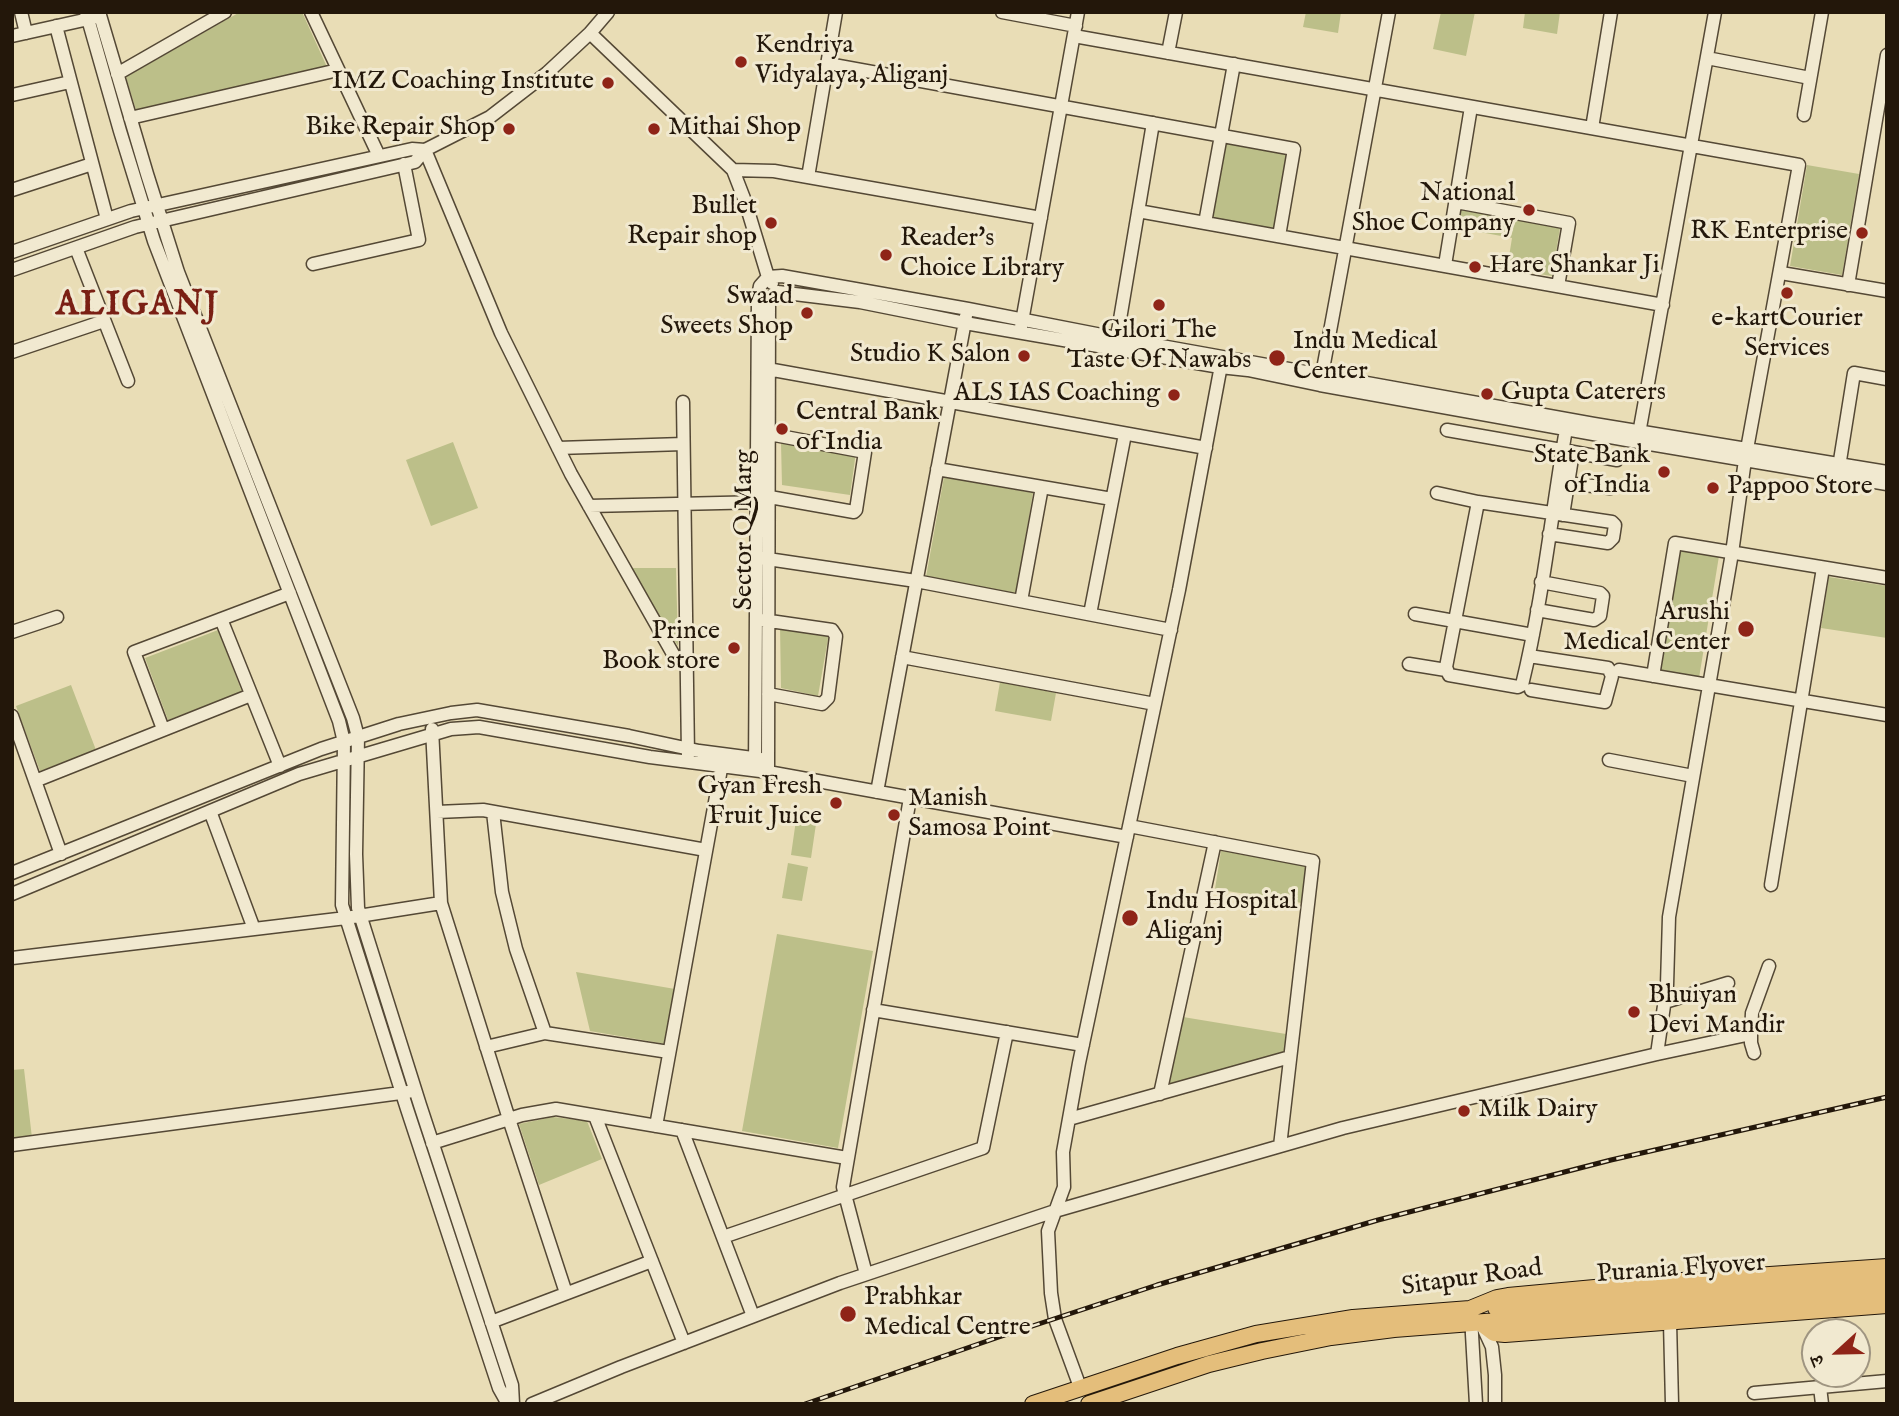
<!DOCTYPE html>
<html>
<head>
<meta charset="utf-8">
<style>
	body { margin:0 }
	#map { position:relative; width:1899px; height:1416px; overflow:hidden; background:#e9ddb6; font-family:"IM FELL English","Noto Serif Devanagari",serif }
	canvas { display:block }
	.frame { position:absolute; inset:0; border:14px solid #23170a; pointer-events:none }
	.north { position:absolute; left:1801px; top:1318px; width:70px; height:70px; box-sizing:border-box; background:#f1e9d0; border:2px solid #9f9581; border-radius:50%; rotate:248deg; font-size:19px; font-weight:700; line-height:28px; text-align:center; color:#23170a }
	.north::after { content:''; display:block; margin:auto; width:24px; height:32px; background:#8f2418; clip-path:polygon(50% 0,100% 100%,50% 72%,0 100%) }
</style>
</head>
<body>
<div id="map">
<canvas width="1899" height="1416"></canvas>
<div class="frame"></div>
<div class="north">उ</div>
</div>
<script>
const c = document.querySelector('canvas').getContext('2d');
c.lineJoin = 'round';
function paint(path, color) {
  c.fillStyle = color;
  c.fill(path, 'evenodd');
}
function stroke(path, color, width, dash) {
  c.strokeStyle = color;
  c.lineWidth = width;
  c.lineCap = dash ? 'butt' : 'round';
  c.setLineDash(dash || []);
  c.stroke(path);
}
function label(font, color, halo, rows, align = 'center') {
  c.font = font + ' "IM FELL English",serif';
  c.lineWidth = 6;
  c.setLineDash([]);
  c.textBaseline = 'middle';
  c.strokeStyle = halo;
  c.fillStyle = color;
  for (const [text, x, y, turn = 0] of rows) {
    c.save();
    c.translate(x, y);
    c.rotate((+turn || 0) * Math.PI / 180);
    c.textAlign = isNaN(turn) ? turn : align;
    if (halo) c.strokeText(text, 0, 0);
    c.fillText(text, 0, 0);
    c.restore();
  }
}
paint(new Path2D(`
	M240,12h62l25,55 -191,43 -10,-33z
	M1306,12h35l-3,21 -35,-6z
	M1441,12h34l-9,44 -33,-7z
	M1525,12h35l-3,22 -34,-6z
	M1226,142l61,11 -14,78 -61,-11z
	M1807,165l52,9 -17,101 -52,-9z
	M1461,210l99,18 -8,48 -45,-7 5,-31 -54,-10z
	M453,442l25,66 -47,18 -25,-66z
	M781,443l75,9 -6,43 -68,-10z
	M944,477l89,16 -17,100 -90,-16z
	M1678,549l41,7 -20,122 -40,-7z
	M630,568h46l2,78z
	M1829,577l58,9v52l-66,-10z
	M780,625l49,8 -11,63 -37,-8z
	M218,630l24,62 -74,28 -23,-62z
	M1000,682l56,11 -5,28 -56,-10z
	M71,685l25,65 -56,21 -24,-65z
	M796,820l20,4 -5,34 -20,-3z
	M1221,851l87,15 -6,37 -87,-14z
	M788,863l20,4 -6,34 -20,-3z
	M777,934l96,17 -35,197 -96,-17z
	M576,972l99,17 -9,55 -76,-13z
	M1183,1017l103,17 -2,18 -115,32z
	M24,1069l8,69 -20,2v-70z
	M553,1117l34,4 15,38 -63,26 -20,-61z`), '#bcbf89');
const minor = new Path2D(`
	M21,12l5,21
	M86,12l34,119 34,110 185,480 5,21 -2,163 65,204 92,279 9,16
	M99,12l48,162 31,98 175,446 5,19 -2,117 2,54 62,197 92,280 1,19
	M311,12l68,144
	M1002,12l74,14
	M56,26l51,193
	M590,33l143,137 12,31 23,76 4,6
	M12,36l81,-18
	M1074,36l725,129 -54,295 -13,93 -63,364 -2,68 -10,69
	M1168,53l8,-41
	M1707,58l103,20
	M828,64l466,85 -15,87
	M117,74l108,-62
	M12,95l58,-13
	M1804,115l18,-103
	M130,118l208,-48
	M1592,128l19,-116
	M425,150l76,183 70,141 106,187 10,2
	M733,170l41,1 267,47
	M808,177l28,-165
	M12,190l80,-26
	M1456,202l113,21 -11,63
	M1138,211l525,94
	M1205,223l29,-159
	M76,248l52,133
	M12,252l119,-41 281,-62 13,1
	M313,264l106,-24 -15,-76
	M1445,265l26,-158
	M12,270l123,-43 280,-65 10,-12 65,-33 57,-44 43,-40 18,-21
	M1781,273l106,18
	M1848,285l39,-230
	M778,292l82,10 105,21 255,44 28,3 72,15 318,57 249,42
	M1021,327l57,-315
	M1116,343l37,-220
	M12,352l92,-31
	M762,368l444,80
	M1321,380l68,-368
	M683,402l5,353
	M1447,430l126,22
	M1638,439l77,-427
	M558,448l125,-4
	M937,469l175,30
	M1838,473l16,-100 33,6
	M1567,483l43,5
	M1437,493l41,9
	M764,496l90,16 2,-2 9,-58 -96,-18
	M589,506l175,-4
	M1563,515l10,-63 44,8
	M1549,534l59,9 5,-5 2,-13 -3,-3 -134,-20 -32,165 3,8 69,12 4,-2c21,-86 30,-175 45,-262
	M761,558l155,23 255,49
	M1021,601l21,-114
	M1537,610l57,10 6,-4 3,-20 -3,-3 -59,-11
	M1090,614l35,-180
	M1415,614l118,21
	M221,619l59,147
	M763,620l69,10 4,6 -8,62 -6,6 -54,-10
	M12,632l45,-15
	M1529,656l79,12 4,8 -7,26 -74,-12
	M902,657l253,47
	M1409,664l37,6
	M1619,670l268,45
	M1653,676l22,-133 212,35
	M12,716l49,138
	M163,729l-29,-77 156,-59
	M432,729l9,174 68,216 57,174
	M1609,760l84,16
	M768,767l1,-468 9,-7
	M755,770l3,-474 2,-10 8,-9 14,-1 186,33 149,29 477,86 293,48
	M35,781l216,-86
	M877,792l89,-476
	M210,811l44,118
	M437,812l46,-2 223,40
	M493,812l9,80 14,57 29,84
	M1129,826l184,35 -33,285
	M12,873l309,-124 78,-25 52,-11 26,-3 152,26 70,15 69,9
	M1771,885l52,-317
	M12,894l287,-120 152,-45 28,-2 171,30 118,15 359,65
	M12,958l334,-40 95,-15
	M1665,1002l63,-19
	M873,1010l210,35
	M1751,1034v9l3,10
	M486,1047l59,-14 124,19
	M1160,1094l55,-252
	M595,1116l89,227
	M1069,1119l221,-62
	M656,1126l67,-368
	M682,1130l71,186
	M432,1143l90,-28 34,-6 291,49
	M12,1145l396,-53
	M723,1237l260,-89 24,-116
	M866,1274l-23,-87 67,-389
	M1471,1317l5,87
	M491,1322l161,-61
	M1670,1322l2,82
	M1481,1323l11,24 3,28v29
	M1080,1387l-25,-68 -4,-26 -3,-62 16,-44 -1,-35 16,-89 100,-473 43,-230
	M1820,1387l2,17
	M1754,1393l133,-12
	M532,1404l89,-37 219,-84 215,-72 288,-83 314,-74 94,-20 1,-21 17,-47`);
const major = new Path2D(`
	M1496,1308l172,-11 219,-19
	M1481,1323l13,10 11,1 382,-29
	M1033,1404l144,-48 79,-22 97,-16 117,-9 27,-11 11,-2 130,-12 249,-17
	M1089,1404l120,-40 53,-13 69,-14 63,-8 493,-38`);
stroke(minor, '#544835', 15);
stroke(major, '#23170a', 18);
stroke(minor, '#f1e9d0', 12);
stroke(major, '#e4be7b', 16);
const rail = new Path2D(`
	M805,1404l191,-66 161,-53 221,-65 233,-60 276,-63`);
stroke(rail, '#23170a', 5);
stroke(rail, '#f1e9d0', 2.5, [8]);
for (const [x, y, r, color] of [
	[741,62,7,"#8f2418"],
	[608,83,7,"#8f2418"],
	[509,129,7,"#8f2418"],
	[654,129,7,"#8f2418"],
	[1529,210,7,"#8f2418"],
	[771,223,7,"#8f2418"],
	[1862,233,7,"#8f2418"],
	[886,255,7,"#8f2418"],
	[1475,267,7,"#8f2418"],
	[1787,293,7,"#8f2418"],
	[1159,305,7,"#8f2418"],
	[807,313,7,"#8f2418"],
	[1024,356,7,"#8f2418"],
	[1277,358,9,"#8f2418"],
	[1487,394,7,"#8f2418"],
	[1174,395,7,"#8f2418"],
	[782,429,7,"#8f2418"],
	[1664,472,7,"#8f2418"],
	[1713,488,7,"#8f2418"],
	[1746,629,9,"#8f2418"],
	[734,648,7,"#8f2418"],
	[836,803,7,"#8f2418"],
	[894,815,7,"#8f2418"],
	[1130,918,9,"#8f2418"],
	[1634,1012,7,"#8f2418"],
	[1464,1111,7,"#8f2418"],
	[848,1314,9,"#8f2418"]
]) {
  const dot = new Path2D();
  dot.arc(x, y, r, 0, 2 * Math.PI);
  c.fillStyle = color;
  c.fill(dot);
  stroke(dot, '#f1e9d0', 2.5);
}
label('26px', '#23170a', '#f1e9d0', [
	["Kendriya",755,47],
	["Vidyalaya, Aliganj",755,77],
	["IMZ Coaching Institute",594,83,"right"],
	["Bike Repair Shop",495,129,"right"],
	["Mithai Shop",668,129],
	["National",1515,195,"right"],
	["Shoe Company",1515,225,"right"],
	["Bullet",757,208,"right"],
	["Repair shop",757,238,"right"],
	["RK Enterprise",1848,233,"right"],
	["Reader's",900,240],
	["Choice Library",900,270],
	["Hare Shankar Ji",1489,267],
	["Swaad",793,298,"right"],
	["Sweets Shop",793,328,"right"],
	["e-kartCourier",1787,320,"center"],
	["Services",1787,350,"center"],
	["Gilori The",1159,332,"center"],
	["Taste Of Nawabs",1159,362,"center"],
	["Indu Medical",1293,343],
	["Center",1293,373],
	["Studio K Salon",1010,356,"right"],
	["Gupta Caterers",1501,394],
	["ALS IAS Coaching",1160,395,"right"],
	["Central Bank",796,414],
	["of India",796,444],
	["State Bank",1650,457,"right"],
	["of India",1650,487,"right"],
	["Pappoo Store",1727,488],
	["Arushi",1730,614,"right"],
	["Medical Center",1730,644,"right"],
	["Prince",720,633,"right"],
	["Book store",720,663,"right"],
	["Gyan Fresh",822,788,"right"],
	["Fruit Juice",822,818,"right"],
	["Manish",908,800],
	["Samosa Point",908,830],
	["Indu Hospital",1146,903],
	["Aliganj",1146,933],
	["Bhuiyan",1648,997],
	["Devi Mandir",1648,1027],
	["Milk Dairy",1478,1111],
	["Prabhkar",864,1299],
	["Medical Centre",864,1329]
], 'left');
label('26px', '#23170a', '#f1e9d0', [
	["Sector Q Marg",746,530,-90],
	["Purania Flyover",1681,1270,-4],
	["Sitapur Road",1472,1279,-8]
]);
c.letterSpacing = '2px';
label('bold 33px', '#7a1f14', '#f1e9d0', [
	["ALIGANJ",138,307]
]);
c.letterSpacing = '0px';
</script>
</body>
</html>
